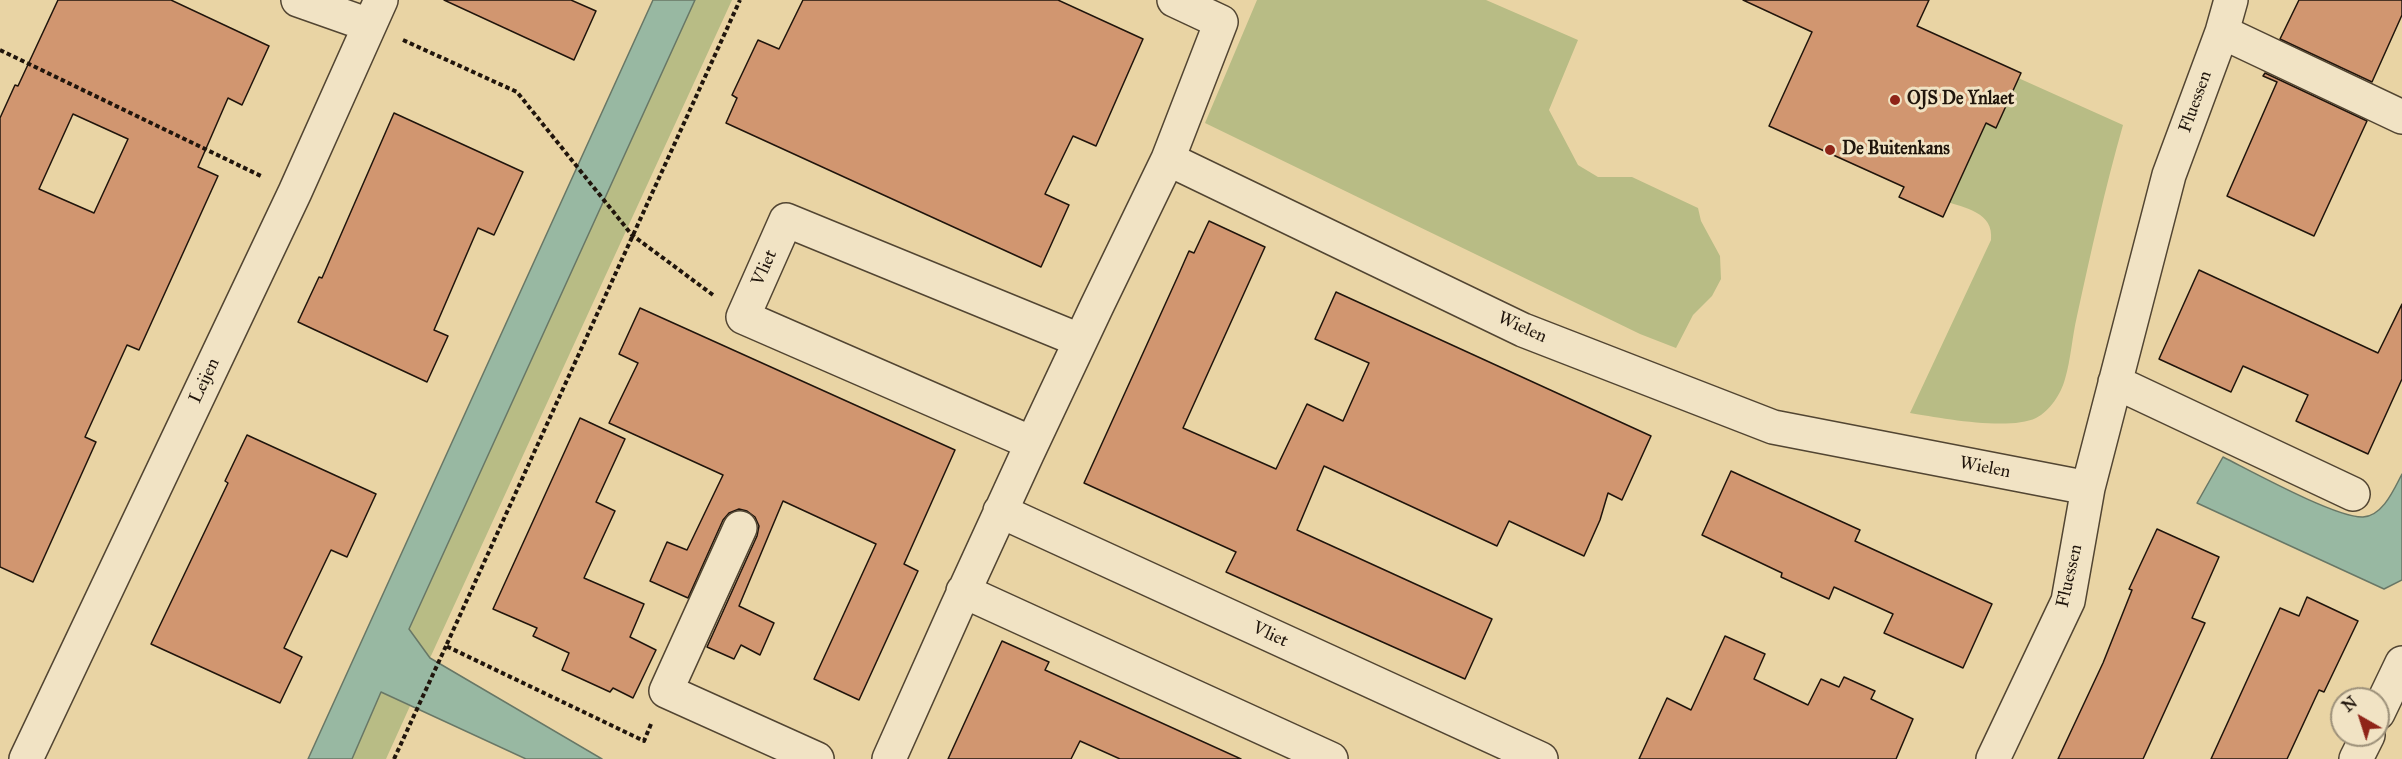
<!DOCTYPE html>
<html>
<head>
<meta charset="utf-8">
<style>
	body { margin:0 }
	#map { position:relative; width:2402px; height:759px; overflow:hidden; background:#e9d4a4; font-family:"IM FELL Great Primer",serif }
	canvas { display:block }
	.north { position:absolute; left:2330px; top:687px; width:60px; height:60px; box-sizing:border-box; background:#f1e3c4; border:2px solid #9d917a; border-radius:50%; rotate:321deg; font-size:16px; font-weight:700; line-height:24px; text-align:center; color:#20150c }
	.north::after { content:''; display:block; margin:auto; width:21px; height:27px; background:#8f2418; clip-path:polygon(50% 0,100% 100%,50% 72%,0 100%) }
</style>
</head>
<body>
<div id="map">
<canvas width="2402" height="759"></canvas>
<div class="north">N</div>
</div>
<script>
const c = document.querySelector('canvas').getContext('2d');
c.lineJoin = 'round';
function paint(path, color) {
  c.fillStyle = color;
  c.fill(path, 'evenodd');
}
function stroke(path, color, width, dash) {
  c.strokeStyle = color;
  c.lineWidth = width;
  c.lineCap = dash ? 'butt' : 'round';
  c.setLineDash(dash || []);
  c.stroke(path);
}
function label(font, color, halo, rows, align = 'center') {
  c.font = font + ' "IM FELL Great Primer",serif';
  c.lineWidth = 6;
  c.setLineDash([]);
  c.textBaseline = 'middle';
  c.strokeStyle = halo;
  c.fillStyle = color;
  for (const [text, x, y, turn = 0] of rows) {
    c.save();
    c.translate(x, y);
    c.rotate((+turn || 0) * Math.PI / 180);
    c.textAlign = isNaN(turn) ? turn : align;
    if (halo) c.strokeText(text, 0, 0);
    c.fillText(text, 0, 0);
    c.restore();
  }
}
paint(new Path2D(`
	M695,0h37l-302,658 -16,-8 -5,-21z
	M1257,0h229l92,40 -29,70 29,55 20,12h34l66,31 3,13 19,35 1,23 -9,17 -19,19 -17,33 -36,-14 -435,-211z
	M2016,77l107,48c-18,63 -32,127 -46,191 -5,21 -6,43 -12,63 -4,15 -15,32 -29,39 -27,13 -96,0 -126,-5l81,-173c3,-28 -26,-32 -47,-39l45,-105z
	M381,692l29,14 -24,53h-34z`), '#b8bc85');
const water = new Path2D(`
	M653,0h42l-286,629 21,29 172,101h-76l-145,-67 -29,67h-44z
	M2223,457c28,14 113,61 140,60 20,-1 31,-28 39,-43v106l-18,9 -187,-86z`);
paint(water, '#98b8a2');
stroke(water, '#687766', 1.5);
const building = new Path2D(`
	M58,0h113l98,46 -27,59 -14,-7 -30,69 20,9 -79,174 -12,-5 -42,92 11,5 -63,140 -33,-15v-449l15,-33 3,1zM73,114l55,25 -34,74 -55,-24z
	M444,0h127l25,11 -22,49z
	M803,0h255l85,39 -47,107 -23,-10 -28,58 24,11 -28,62 -315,-144 11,-25 -5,-3 26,-55 21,9z
	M1743,0h186l-12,26 104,47 -25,55 -10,-5 -43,94 -44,-20 5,-10 -135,-61 43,-94z
	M2299,0h103v15l-30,67 -92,-43z
	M2265,73l102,48 -53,115 -87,-40 50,-114 -14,-6z
	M394,113l129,59 -29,63 -16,-7 -44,102 14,6 -21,46 -129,-60 21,-45 3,1z
	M1209,221l56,26 -82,181 93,41 31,-65 36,17 26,-58 -54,-24 21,-47 315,144 -29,64 -14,-7 -8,27 -16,36 -75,-35 -12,25 -173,-80 -27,64 195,89 -27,60 -239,-107 10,-20 -152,-69 94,-207 11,-25 5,2z
	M2199,270l179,83 24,-49v75l-34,75 -72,-33 12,-26 -65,-29 -12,26 -72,-33z
	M640,308l315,142 -51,114 14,7 -59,129 -45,-21 62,-135 -93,-43 -44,105 35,17 -14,32 -19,-10 -7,14 -27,-12 50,-111 2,-10 -4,-9 -8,-6 -8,-2 -10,4 -6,7 -35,78 -38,-17 17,-39 20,8 36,-75 -114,-52 29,-60 -19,-9z
	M580,418l45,21 -29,63 19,9 -31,67 60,26 -14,33 26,13 -23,48 -20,-10 -3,4 -48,-22 7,-17 -36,-17 4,-8 -44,-19z
	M247,435l129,59 -29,63 -16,-7 -47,98 18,9 -22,46 -129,-59 77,-161 -3,-2z
	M1731,471l129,59 -5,11 137,63 -29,64 -79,-35 9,-19 -59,-27 -5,12 -48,-22 1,-4 -80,-38z
	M2157,529l62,28 -27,61 13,5 -62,136h-85l45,-96 29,-73 -3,-1z
	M2307,597l51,24 -34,71 -5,-2 -32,69h-76l69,-151 19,8z
	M1725,636l40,18 -11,25 54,26 13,-26 18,8 5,-10 31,14 -4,8 42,20 -17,40h-257l28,-61 24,12z
	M1002,641l47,21 -4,8 196,89h-121l-40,-18 -9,18h-123z`);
paint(building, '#d19670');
stroke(building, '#20150c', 1.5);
const minor = new Path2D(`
	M298,0l71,25
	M1174,0l47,22 -53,137 355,171 250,97 315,61
	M2222,32l9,-32
	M2115,382l238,112
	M1032,443l-289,-126 43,-97 293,120
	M1000,511l541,248
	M740,528l-74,163 151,68
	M963,591l368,168
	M2378,713l24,-50
	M26,759l269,-567 86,-192
	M889,759c89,-202 182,-402 279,-600
	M1993,759l75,-158 20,-113 81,-313 53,-143 180,85
	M2356,759l12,-24`);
stroke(minor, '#524532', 36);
stroke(new Path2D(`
	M403,40l114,52 115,143 81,60
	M0,50l261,126
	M651,724l-7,17 -198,-95 294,-646
	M394,759l52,-113`), '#20150c', 4, [4.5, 3]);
stroke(minor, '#f1e3c4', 33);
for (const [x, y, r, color] of [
	[1895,100,6,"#8f2418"],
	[1830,150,6,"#8f2418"]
]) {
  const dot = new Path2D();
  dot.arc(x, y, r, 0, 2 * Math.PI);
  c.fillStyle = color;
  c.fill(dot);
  stroke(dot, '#f1e3c4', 2);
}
label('bold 18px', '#20150c', '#f1e3c4', [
	["OJS De Ynlaet",1907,100],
	["De Buitenkans",1842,150]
], 'left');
label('18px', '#20150c', '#f1e3c4', [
	["Fluessen",2196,102,-70],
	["Vliet",765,268,-66],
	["Wielen",1522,328,24],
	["Leijen",205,381,-65],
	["Wielen",1985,468,11],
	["Fluessen",2070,576,-77],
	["Vliet",1270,635,25]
]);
</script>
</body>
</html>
